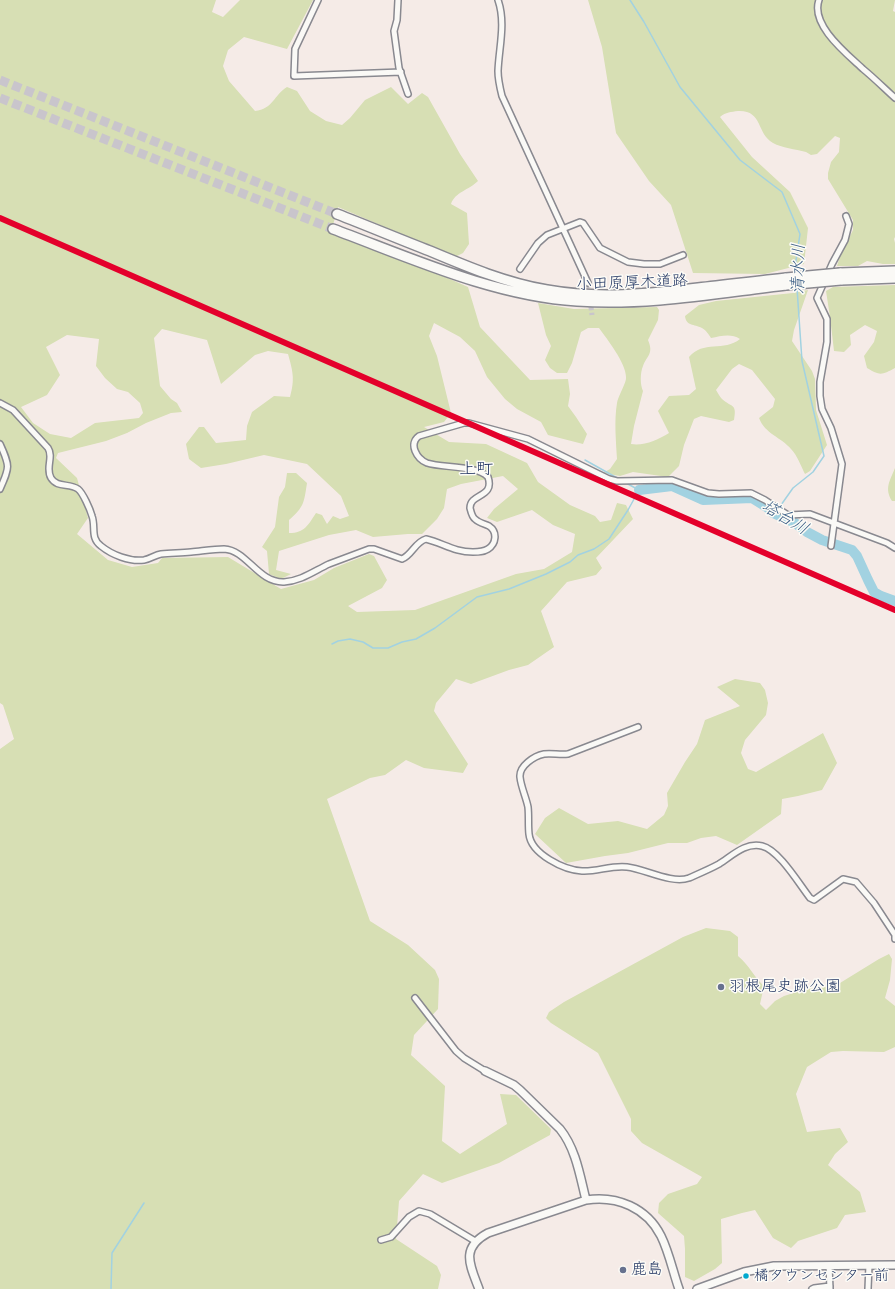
<!DOCTYPE html>
<html>
<head>
<meta charset="utf-8">
<style>
	body { margin:0 }
	canvas { display:block; background:#f5ebe7 }
</style>
</head>
<body>
<canvas width="895" height="1289"></canvas>
<script>
const c = document.querySelector('canvas').getContext('2d');
c.lineJoin = 'round';
function paint(path, color) {
  c.fillStyle = color;
  c.fill(path, 'evenodd');
}
function stroke(path, color, width, dash) {
  c.strokeStyle = color;
  c.lineWidth = width;
  c.lineCap = dash ? 'butt' : 'round';
  c.setLineDash(dash || []);
  c.stroke(path);
}
function label(font, color, halo, rows, align = 'center') {
  c.font = font + ' Caveat,"Klee One",sans-serif';
  c.lineWidth = 3;
  c.setLineDash([]);
  c.textBaseline = 'middle';
  c.strokeStyle = halo;
  c.fillStyle = color;
  for (const [text, x, y, turn = 0] of rows) {
    c.save();
    c.translate(x, y);
    c.rotate((+turn || 0) * Math.PI / 180);
    c.textAlign = isNaN(turn) ? turn : align;
    if (halo) c.strokeText(text, 0, 0);
    c.fillText(text, 0, 0);
    c.restore();
  }
}
paint(new Path2D(`
	M0,0h216l-4,12 11,5 17,-17h73l-26,49 -43,-12 -16,13 -5,16 6,15 26,30c18,-2 19,-16 32,-24l10,4 13,20 16,10 16,4 8,-7 15,-18 26,-13 17,17 14,-11 6,4 32,57 18,27c-9,9 -23,11 -27,23l16,9 2,31 -6,9 -8,4 -117,-50 -7,25 112,44 25,11 12,40 50,53 38,-1 2,15 -2,12 8,11 11,17 -4,10 -35,-9 -7,-13 -24,-13 -12,-10 -18,-22 -12,-26 -15,-14 -26,-14 -5,13 8,20 14,57 -7,9 -20,5 25,15 37,2 41,19 11,19 32,23 25,11 5,6 11,-2 6,-17 9,2 7,14 -37,39 6,10 -6,7 -29,7 -26,29 13,36 -26,18 -19,5 -38,14 -15,-5 -20,24 -2,8 34,53 -5,9 -39,-5 -18,-8 -21,15 -15,3 -43,21 43,122 38,24 27,25 4,9 -1,30 -24,26 -3,20 34,31 -3,55 18,13 47,-30 -7,-30 16,1 35,34 -1,6 -51,28 -57,20 -19,-9 -24,27 -3,38 41,27 4,9 -3,14h-438v-540l14,-10 -11,-34 -3,-2zM162,329l45,11 14,44 34,-29 13,-4 20,3c5,18 7,25 2,43l-16,-1 -22,16 -5,14 -1,14 -30,3 -12,-16h-5l-13,17 3,15 12,9 25,-4 38,-9 43,9 34,32 8,20 -9,3 -7,-3 -6,8 -5,-9 -6,-2c-8,12 -11,20 -27,20v-13c15,-13 15,-17 18,-37l-11,-10h-9l-2,14 -6,10 -4,30 -13,20 5,4 2,23 12,5 10,-5 -15,-4 3,-19 50,-16 27,-5 17,7 35,-3h14l15,-15 7,-11 3,-19 14,-5 42,-8 15,13 -24,20 -7,9 10,4 35,-12 21,15 22,9 -3,18 -28,17 -28,5 -101,36 -58,2 -9,-6 34,-18 5,-8 -13,-24 -5,-2 -35,14 -20,12 -33,9 -53,-32 -66,1 -4,5 -26,4 -24,-7 -31,-26 11,-16 -11,-40 -21,-20 2,-5 48,-12 21,-8 19,-10 25,-10 11,-1 -5,-9 -6,-4 -11,-13 -6,-48zM67,335l32,4 -3,27 9,12 12,11 11,3 12,11 3,10 -4,5 -44,5 -24,15 -21,-4 -17,-11 -12,-16 26,-12 13,-20 -14,-28z
	M588,0h307l-2,11 2,1v225l-1,2 1,4v21h-12l-16,-3 -9,5h-21l3,-10 13,-26v-10l-25,-41v-6l3,-11 8,-10 1,-14 -5,-2 -18,18 -6,1 -5,-3c-11,-3 -24,-4 -33,-9 -17,-10 -10,-33 -35,-32 -7,1 -12,1 -18,6l32,40 38,35 18,36 -4,36 -39,10 -72,-1 -22,-68 -22,-24 -33,-48 -14,-86z
	M895,285v83c-13,7 -15,8 -28,0l-3,-12 10,-14 3,-11 -12,-6 -15,10 1,10 -7,7 -10,-1 -4,-34 -4,-26 7,-4z
	M808,290l-14,40 -2,11 20,30 3,8 1,31 11,35 -17,26 -5,3c-4,-8 -8,-19 -14,-25 -10,-12 -26,-15 -32,-31l14,-11 2,-8 -23,-29 -13,-6 -7,5 -16,21c2,3 4,7 6,9 10,9 15,4 12,21l-5,2 -28,-6 -7,3 -10,26 -5,21 -11,11 -35,-5 -13,4 -17,-3 7,-4 7,-10c-1,-18 -3,-38 0,-56 1,-7 10,-21 9,-26 0,-14 -19,-38 -27,-49h-11l-7,4 -9,31 -5,10h-10l-7,-5 -5,-8 6,-14 -5,-11 -8,-32 36,6 83,-2 2,3 -1,10 -10,20c6,14 -1,15 -5,26 -3,7 -3,19 0,25l-9,35 -3,18c13,2 27,-4 38,-11l-11,-22 11,-15 20,-1 7,-6 -7,-32c14,-17 35,-5 51,-18 -9,-6 -19,-3 -29,-1 -2,-3 -5,-8 -9,-10 -8,-4 -16,-2 -17,-12l14,-11 17,-4 77,-8z
	M895,468v33h-3c-8,-13 -2,-20 3,-33z
	M735,679l25,4 5,7 3,13 -2,12 -21,25 -4,13 7,16 8,3 67,-39 14,30 -15,27 -24,6 -16,3 -1,15 -44,31 -21,-9 -15,2 -14,5h-19l-40,10 -23,3 -39,7 -31,-29 10,-16 14,-10 29,16 30,-3 29,8 17,-14 4,-9 -1,-13 18,-31 12,-18 8,-24 35,-14 -23,-19z
	M706,928l24,3 8,6v19c11,9 16,21 26,30l-4,18 6,6 9,-9 9,-5 22,-7 15,-1 19,-5 39,-24 10,-5 3,5 -2,21 -5,18 10,8v41l-11,5 -41,-1 -12,1 -24,15 -11,27 11,38 33,-4 8,14 -13,12 -7,11 32,27 6,20 -21,3 -8,13 -39,13 -7,7 -18,-10 -18,-28 -13,3 -21,6 1,44 -7,6 -21,12 -9,-4v-28l-1,-13 -26,-23 1,-10 9,-9 29,-10 5,-7 -60,-34 -11,-12v-12l-33,-66 -47,-30 -5,-5 3,-6 15,-10 119,-65z`), '#d7dfb4');
stroke(new Path2D(`
	M630,0l14,22 36,65 60,73 42,32 18,42 -5,33 1,8
	M585,460l34,19
	M781,505l12,-17 20,-16 11,-16 -22,-95 -5,-73
	M773,513l3,-3
	M332,644l6,-3 12,-2 13,3 10,6h15l14,-6 14,-3 19,-11 42,-31 32,-8 37,-15 24,-12 8,-7 16,-6 15,-10 19,-29 11,-20 -13,-7
	M111,1289l1,-36 32,-50`), '#a2d2e1', 1.5);
stroke(new Path2D(`
	M639,490l33,-4 31,14 49,-2 16,10 5,5 22,10 12,9 15,8 30,10 5,6 11,24 6,12 7,4 14,5`), '#a2d2e1', 10);
stroke(new Path2D(`
	M588,283l4,32`), '#c9c5cc', 5, [5, 2.5]);
stroke(new Path2D(`
	M0,80l337,134
	M0,98l333,131`), '#c9c5cc', 9, [9, 4.5]);
const street = new Path2D(`
	M318,0l-23,49 -1,27 107,-4
	M398,0l-1,20 -3,11 5,37 9,26
	M498,0c8,23 1,47 0,71 0,9 2,17 4,25l86,187
	M819,0c-9,25 28,54 44,69 11,9 21,19 32,29
	M520,269l18,-26 9,-8 33,-13 3,1 17,25 28,14 16,2h16l23,-9
	M0,403l13,7 35,38c6,9 -3,20 3,30 6,10 18,5 27,11 5,4 12,20 14,27 4,11 -2,22 9,30 11,9 29,16 43,14 6,-1 11,-5 17,-6 10,-1 20,-1 30,-2 11,-1 23,-3 33,-3 23,1 34,34 60,33 17,-1 30,-11 45,-18 13,-5 27,-10 40,-15h5l28,10c10,-4 13,-17 24,-20 17,4 28,13 47,13 6,0 10,0 15,-3 8,-5 10,-17 1,-23 -4,-2 -10,-3 -14,-7 -3,-2 -4,-7 -5,-11 0,-15 25,-10 18,-31 -11,-12 -46,-9 -61,-14 -10,-4 -19,-19 -8,-27l45,-13h5l59,16 81,40 8,2 55,-1 36,13 11,1 32,-1 14,7 23,15 22,-1 77,29 8,5
	M0,444c10,22 10,23 0,45
	M831,546l11,-82 -11,-36 -9,-19 -2,-13v-14l7,-40v-23l-10,-21 15,-34 13,-24 4,-16 -3,-8
	M638,727l-70,27c-8,1 -16,-1 -24,0 -10,2 -25,12 -24,23 1,10 6,20 8,30 1,9 0,18 1,27 2,20 35,36 53,37 15,1 29,-6 45,-4 18,2 44,17 62,11 9,-4 21,-9 30,-14 13,-8 26,-22 43,-18 17,4 37,38 48,52l4,2 29,-21 13,3 18,21 21,32v4
	M415,998l41,53 8,7 21,13
	M381,1240l10,-3 18,-20 10,-6 11,3 45,27
	M829,1265l1,24
	M812,1289l2,-1 16,-2
	M868,1289l1,-24`);
const secondary = new Path2D(`
	M485,1071l29,14 6,5 40,39c16,20 20,47 26,71
	M479,1289c-9,-24 -19,-41 9,-56l98,-33c31,-5 61,8 75,36 8,16 12,36 18,53
	M697,1289l47,-17 30,-6 121,-1`);
const highway = new Path2D(`
	M337,214c31,12 62,25 93,37 38,16 76,32 117,39 50,9 102,4 151,-2 29,-3 59,-7 88,-10
	M333,229c78,29 161,67 244,72 70,5 140,-8 209,-16
	M840,273l55,-2
	M841,280l54,-2`);
stroke(street, '#898990', 8);
stroke(secondary, '#898990', 10);
stroke(highway, '#898990', 12);
stroke(street, '#faf9f6', 5);
stroke(secondary, '#faf9f6', 7);
stroke(highway, '#faf9f6', 9);
const highwayBridge = new Path2D(`
	M786,278l54,-5
	M786,285l55,-5`);
stroke(highwayBridge, '#898990', 12, []);
stroke(highwayBridge, '#faf9f6', 9);
stroke(new Path2D(`
	M0,218l895,392`), '#e4002b', 6);
for (const [x, y, r, color] of [
	[721,987,4,"#67718e"],
	[623,1270,4,"#67718e"],
	[746,1276,3.5,"#00a9ce"]
]) {
  const dot = new Path2D();
  dot.arc(x, y, r, 0, 2 * Math.PI);
  c.fillStyle = color;
  c.fill(dot);
  stroke(dot, '#fdfcf7', 1.5);
}
label('15px', '#1b2f5e', '#fdfcf7', [
	["橘タウンセンター前",754,1276]
], 'left');
label('16px', '#1b2f5e', '#fdfcf7', [
	["小田原厚木道路",632,283,-2]
]);
label('16px', '#1b2f5e', '#fdfcf7', [
	["羽根尾史跡公園",729,987],
	["鹿島",631,1270]
], 'left');
label('italic 17px', '#395d85', '#fdfcf7', [
	["清水川",799,269,-89],
	["塔台川",785,518,31]
]);
label('17px', '#1b2f5e', '#fdfcf7', [
	["上町",476,470]
]);
</script>
</body>
</html>
